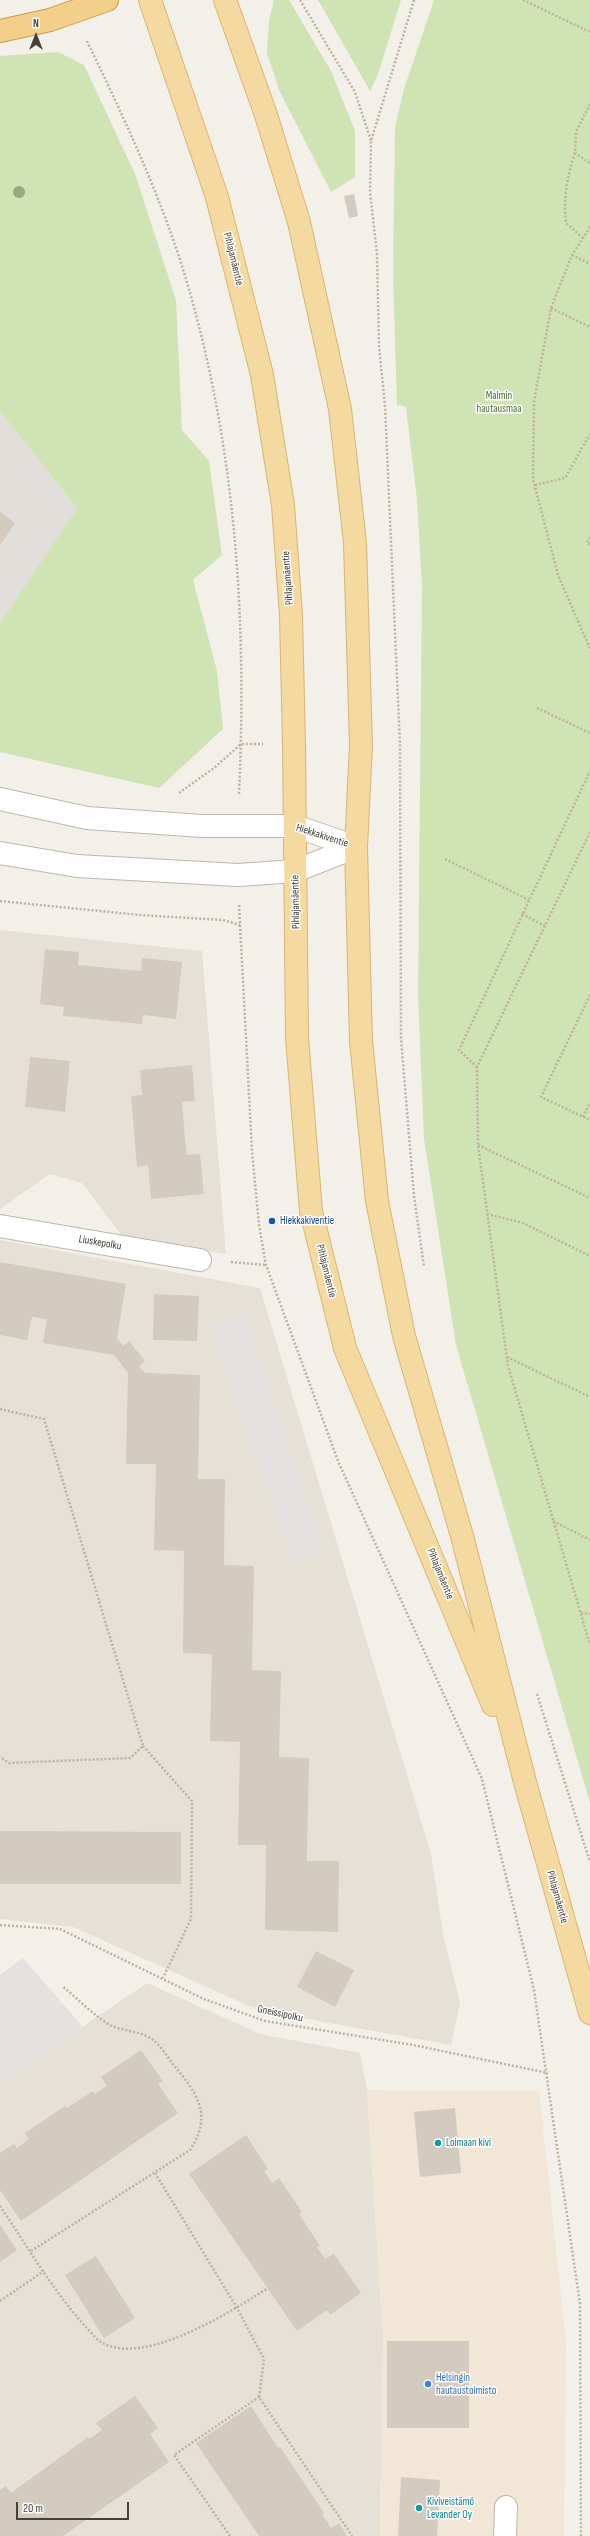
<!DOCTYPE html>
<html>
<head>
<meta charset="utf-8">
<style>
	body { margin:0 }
	#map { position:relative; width:590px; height:2536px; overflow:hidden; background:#f3efe9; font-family:"Sofia Sans Condensed",sans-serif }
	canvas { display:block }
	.north { position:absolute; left:16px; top:16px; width:40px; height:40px; -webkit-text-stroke:3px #fff; paint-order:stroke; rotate:0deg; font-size:11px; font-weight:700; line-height:16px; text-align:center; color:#454038 }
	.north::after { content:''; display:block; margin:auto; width:14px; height:18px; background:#454038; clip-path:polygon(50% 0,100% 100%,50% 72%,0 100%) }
	.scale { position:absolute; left:16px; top:2502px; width:113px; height:18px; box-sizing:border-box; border:2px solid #454038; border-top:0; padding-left:5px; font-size:12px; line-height:14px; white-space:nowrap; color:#454038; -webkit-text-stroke:3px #fff; paint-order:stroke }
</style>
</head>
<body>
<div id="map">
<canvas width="590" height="2536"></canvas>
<div class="north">N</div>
<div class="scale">20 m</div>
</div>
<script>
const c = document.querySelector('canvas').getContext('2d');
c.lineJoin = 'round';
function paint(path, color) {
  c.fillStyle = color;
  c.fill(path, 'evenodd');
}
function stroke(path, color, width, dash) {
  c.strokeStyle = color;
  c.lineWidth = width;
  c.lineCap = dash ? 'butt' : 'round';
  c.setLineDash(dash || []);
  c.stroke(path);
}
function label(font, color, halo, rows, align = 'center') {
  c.font = font + ' "Sofia Sans Condensed",sans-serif';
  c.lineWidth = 3;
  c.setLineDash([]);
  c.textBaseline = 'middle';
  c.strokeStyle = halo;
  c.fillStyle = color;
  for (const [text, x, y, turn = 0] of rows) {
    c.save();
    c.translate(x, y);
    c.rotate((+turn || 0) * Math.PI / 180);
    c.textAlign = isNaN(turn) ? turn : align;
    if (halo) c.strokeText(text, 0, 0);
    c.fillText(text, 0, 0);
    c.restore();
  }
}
paint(new Path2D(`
	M0,930l202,21 24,303 -104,-18 -40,-53 -32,-9 -50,35z
	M0,1240l260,48 171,566 12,80 17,69 -9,42 -193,-35 -185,-83 -73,-8z
	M147,1983l113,51 100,19 7,37 16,244 -3,202h-380v-453z`), '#e6e1d7');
paint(new Path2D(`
	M367,2090l172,1 27,251 -2,194h-184l3,-202z`), '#f2e6d6');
paint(new Path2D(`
	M0,411l77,97 -77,115z`), '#e2deda');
paint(new Path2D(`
	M274,0h15l42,71 24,60v46l-24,15 -52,-102 -12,-37 2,-32z
	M318,0h83l-23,74 -8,17z
	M434,0h156v1803l-134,-458 -32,-206 -6,-143 4,-410 -5,-87 -11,-92 -9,-2 -4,-132 2,-146 9,-38z
	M58,52l26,13 51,109 41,126 6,130 27,31 13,94 -29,25 24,91 6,58 -64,59 -159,-36v-129l77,-115 -77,-97v-355z`), '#d0e3b5');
paint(new Path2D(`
	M243,1314l81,236 -32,12 -81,-236z
	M23,1958l60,69 -83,56v-108z`), '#e4e2e0');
paint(new Path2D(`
	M354,194l4,22 -9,2 -5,-22z
	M0,512l15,11 -15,22z
	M45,949l34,3 -1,13 63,6 1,-13 40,4 -6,57 -33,-4 -1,9 -79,-8 1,-9 -24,-3z
	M30,1057l40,4 -5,51 -40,-5z
	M192,1065l3,36 -13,1 3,36 2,17 13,-1 4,40 -53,5 -3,-34 -11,2 -6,-71 11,-1 -2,-25z
	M0,1262l126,22 -9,54 6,8 6,-5 16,20 -6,5 6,7 55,2 -2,104h27l-1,86 30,1 -2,104 29,1 -2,86 30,1 -2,103h32l-1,71 -73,-2 1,-85h-28l2,-103 -30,-1 2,-87 -29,-1 1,-102 -30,-1 2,-86h-30l2,-91 -14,-18 -71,-12 4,-24 -15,-2 -5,23 -27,-5z
	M154,1294l45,2 -2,45 -44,-1z
	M0,1831l181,1v52h-181z
	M316,1951l38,19 -19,37 -38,-20z
	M141,2050l22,31 -5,3 20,29 -157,108 -21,-31v-37l14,-9 3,4 12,-9 -4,-6 40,-27 2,2 26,-17 2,3 12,-8 -6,-9z
	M455,2108l6,65 -41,4 -6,-65z
	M246,2135l22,34 -4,2 8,12 7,-5 23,34 -3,2 21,32 -3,1 8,12 9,-5 27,39 -31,22 -3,-5 -30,21 -108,-157z
	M0,2225l17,25 -17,12z
	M96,2256l39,62 -31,20 -39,-63z
	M387,2341h82v87h-82z
	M135,2396l23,32 -8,6 19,28 -106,74h-63v-46l6,-4 5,7 77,-56 1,2 13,-9 -6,-7z
	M251,2406l27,42 2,-1 44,66 -2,1 9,14 8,-5 8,13h-88l-63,-93z
	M401,2477l39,3 -3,56h-39z`), '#d3cbbf');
const service = new Path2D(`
	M505,2536l1,-29`);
const minor = new Path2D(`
	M0,1226l200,34`);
const tertiary = new Path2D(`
	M0,799l87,19 115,8h93l61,21
	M0,853l77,13 161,9 57,-4 61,-24`);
const primary = new Path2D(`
	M150,0l67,197 45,178 21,130 8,110 3,129 3,294 14,173 34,137 148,357
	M225,0l41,115 33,107 41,187 15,134 6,202 -5,102 5,194 16,160 27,135 58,200 63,246 65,231`);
const trunk = new Path2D(`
	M0,31l50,-11 57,-20`);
stroke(service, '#bdb7ac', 24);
stroke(minor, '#bdb7ac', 24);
stroke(tertiary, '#bdb7ac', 24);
stroke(primary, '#d8b671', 24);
stroke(trunk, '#ce9947', 24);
stroke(new Path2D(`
	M300,0l55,92 16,49
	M414,0l-43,141 -1,51 7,62 2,92 6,60 15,339 1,293 13,158 10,71
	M523,0l67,32
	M87,41c37,77 74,155 99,238 50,169 61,340 53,515
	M590,104l-14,28 -1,21 15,10
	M575,153c-8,24 -12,45 -9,70l17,15
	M590,227l-18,28 -21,53 -17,94 -1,77 25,96 32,74
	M572,255l18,9
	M551,308l39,19
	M535,485l30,-7 25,-44
	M590,537l-3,6 3,2
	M537,708l53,25
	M179,793l35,-25 27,-24h22
	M590,832l-113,235 1,78 30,221 82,279
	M445,859l84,41
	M0,901l140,14 83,5 17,5
	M239,905l13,246 7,74 7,40 72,196 144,318 52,211 46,314 1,232
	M522,914l23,12
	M590,995l-49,102 49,23
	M477,1067l-18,-17 131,-279
	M583,1117l7,-14
	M478,1145l112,53
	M487,1214l36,9 67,33
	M231,1262l35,3
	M507,1357l83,40
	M0,1409l44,10 99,327 -13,12 -121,5 -9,-6
	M553,1521l37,19
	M581,1613l9,1
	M537,1694l53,168
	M143,1746l49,55 -1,118 -28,59
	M0,1925l60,4 144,70 61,22 148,24 135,28
	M155,2173l82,135 27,51 -5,38 93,139
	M0,2206c27,40 52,83 84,119 5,5 11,13 17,17 42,26 131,-31 167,-54
	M31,2251l159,-101c24,-36 6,-58 -18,-87 -5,-7 -12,-18 -19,-23 -13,-10 -29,-8 -43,-15 -17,-10 -33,-27 -48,-39
	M0,2301l44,-30
	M230,2536l-56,-81 85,-58`), '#beb29f', 2.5, [2, 2]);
stroke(service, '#fff', 22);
stroke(minor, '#fff', 22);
stroke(tertiary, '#fff', 22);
stroke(primary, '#f4daa0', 22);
stroke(trunk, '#f2cf8b', 22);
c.fillStyle = '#97aa84';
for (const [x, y] of [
	[19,192]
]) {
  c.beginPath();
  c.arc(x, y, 6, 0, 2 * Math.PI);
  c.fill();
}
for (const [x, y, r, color] of [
	[272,1221,4,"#1a4fb4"],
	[438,2143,4,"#0f9aa8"],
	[428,2384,4,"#3f7fe0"],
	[419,2508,4,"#0f9aa8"]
]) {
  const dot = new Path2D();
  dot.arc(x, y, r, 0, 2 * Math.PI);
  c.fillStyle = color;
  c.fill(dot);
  stroke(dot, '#fff', 1.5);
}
label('11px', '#454038', '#fff', [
	["Pihlajamäentie",233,259,76],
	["Pihlajamäentie",288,578,-94],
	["Hiekkakiventie",322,836,18],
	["Pihlajamäentie",296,902,-91],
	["Liuskepolku",100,1243,10],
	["Pihlajamäentie",326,1271,76],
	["Pihlajamäentie",440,1574,68],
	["Pihlajamäentie",557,1897,74],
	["Gneissipolku",280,2014,12]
]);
label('11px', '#4b7231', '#fff', [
	["Malmin",499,396],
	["hautausmaa",499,409]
]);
label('11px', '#164399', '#fff', [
	["Hiekkakiventie",280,1221]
], 'left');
label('11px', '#0d838f', '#fff', [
	["Loimaan kivi",446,2143],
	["Kiviveistämö",427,2502],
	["Levander Oy",427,2515]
], 'left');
label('11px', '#366cbe', '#fff', [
	["Helsingin",436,2378],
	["hautaustoimisto",436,2391]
], 'left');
</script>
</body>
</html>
